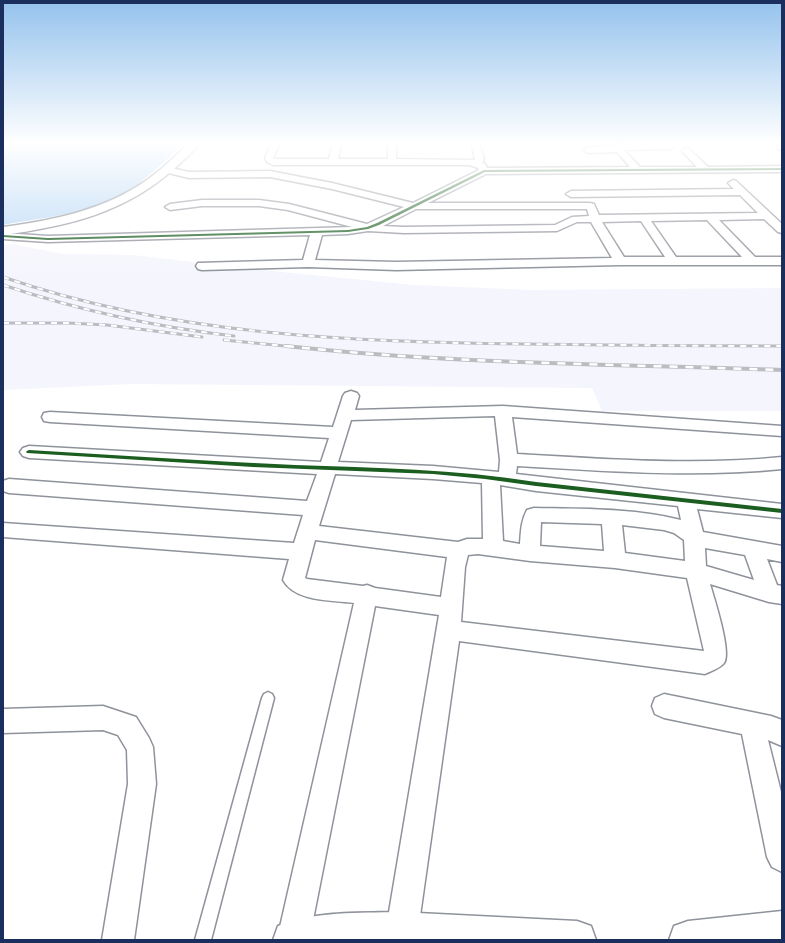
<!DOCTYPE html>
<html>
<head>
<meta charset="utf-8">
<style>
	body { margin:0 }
	#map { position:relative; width:785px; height:943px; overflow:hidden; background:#fff; font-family:Delius,sans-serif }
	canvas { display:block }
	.frame { position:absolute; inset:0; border:4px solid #1b2f5e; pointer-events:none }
</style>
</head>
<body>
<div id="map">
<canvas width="785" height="943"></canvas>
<div class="frame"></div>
</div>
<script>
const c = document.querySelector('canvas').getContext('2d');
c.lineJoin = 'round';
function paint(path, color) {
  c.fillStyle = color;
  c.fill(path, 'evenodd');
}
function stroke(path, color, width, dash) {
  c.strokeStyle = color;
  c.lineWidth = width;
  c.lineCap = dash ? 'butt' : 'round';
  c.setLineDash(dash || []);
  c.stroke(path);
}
paint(new Path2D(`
	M12,244l50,10 71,1 119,14 162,16 117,5 251,-2v123h-180l-10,-23 -461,-4 -128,6v-145z`), '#f5f5fd');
paint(new Path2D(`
	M3,143h181c-25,24 -55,53 -88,64 -31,9 -62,12 -93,18z`), '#b6d6f5');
const service = new Path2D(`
	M268,692l4,2 2,4 -63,242h-16l67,-242 2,-4z`);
const minor = new Path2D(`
	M272,143h8l-7,15 2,1h54l4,-16h8l-3,16h50v-16h8v16l78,1 1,-1 -4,-16h8l5,16 -2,4 3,1 2,4 143,-1 -13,-15 -29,1 -4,-3c5,-5 29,-3 38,-6l52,-1v4l-5,2 -45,1 16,17h57l-15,-16 4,-3 3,1 19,18 74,-1v6l-296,2 -58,29h162l4,1 5,11 159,-2 -18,-18 -169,2 -5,-3 5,-3 163,-2 -6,-6 5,-3 3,1 46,43v9l-4,-1 -14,-13 -45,1 36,37h27v8h-162l-224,5 -88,-3 -106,3 -4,-1 -2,-3 2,-3 105,-3 7,-25 -262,7 -45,-3v-6l45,3 304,-9 -64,-17 -29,-4h-57l-32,4 -5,-3 5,-3 32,-4h57l30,4 78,20 37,-17 -72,-18 -62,-12 -81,1 -25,-6 -2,-2 2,-2 3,-1 22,5 81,-1 62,12 81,20 66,-33 -1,-2 -8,-3h-197l-6,-3 -2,-4zM416,209h171l2,7 -17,1 -17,8 -151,2 -21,-1zM707,220l35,37h-66l-25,-36zM641,221l24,36h-41l-22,-35zM577,222h14l21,36 -216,4 -81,-2 7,-25 26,-1 20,-3 36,2 153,-2z
	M781,144l1,6 -4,-1 -1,-2 1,-2z
	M351,391l6,2 2,3 -4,14 148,-4 279,20v10l-270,-19 5,37c89,5 176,12 265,3v12c-89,9 -176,2 -265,-3l-1,8 266,30v14l-85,-9 6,23 79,14v16l-15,-3 10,26 5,1v18l-13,-2 -59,-18c4,14 22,69 14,79 -4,5 -13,8 -19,11l-246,-33 -41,289 -5,10h-22l-5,-10 53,-315 -64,-9 -66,334h-32l77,-337c-22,-3 -59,-1 -71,-23l6,-21 -286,-22v-14l291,20 9,-28 -294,-22 -6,-2v-10l6,-2 298,22 10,-27 -288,-16 -6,-2 -3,-4 3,-4 6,-2 292,16 8,-24 -279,-16 -6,-1 -2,-4 2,-4 6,-1 283,15 10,-31 2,-3zM495,416l5,44 -1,12 -66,-6 -95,-4 13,-42zM335,474l98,5 49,4 1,56h-16l-9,3 -139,-16zM500,485l36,6 142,15 3,14c-48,-12 -98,-11 -147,-12l-7,2c-6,11 -6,21 -7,34l-17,-3zM541,522l61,2 2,27 -64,-5zM622,525l42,5 10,3 10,7 1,21 -60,-8zM315,540l132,17 -6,40 -66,-9 -8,-3 -4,1 -56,-7 -2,-1zM705,548l40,7 9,25 -48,-14zM478,554l52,7 85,7 72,10 17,73 -243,-29 4,-55 3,-12z
	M664,694l107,22 11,4v26l-14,-6 14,56v76l-10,-5 -5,-10 -25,-123 -78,-16 -9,-4 -3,-8 3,-8z
	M103,706l33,11 13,21 4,9 3,37 -22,156h-32l26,-156 -1,-34 -9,-15 -15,-5 -100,3v-24z`);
const tertiary = new Path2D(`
	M782,911v29h-113l5,-14 14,-5z
	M398,912l179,9 14,5 5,14h-323l5,-14c37,-15 81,-13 120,-14z`);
const secondary = new Path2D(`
	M189,143h11c-7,9 -16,17 -24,24 -50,46 -108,59 -173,68v-8c51,-7 102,-17 144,-47 15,-11 29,-24 42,-37z`);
stroke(service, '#8e929a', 3);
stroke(minor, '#8e929a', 3);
stroke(tertiary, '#8e929a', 3);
stroke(secondary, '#8e929a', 3);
paint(service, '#fff');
paint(minor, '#fff');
paint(tertiary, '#fff');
paint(secondary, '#fff');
const railFar1 = new Path2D(`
	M3,277c168,58 346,65 522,67 86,1 171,2 257,2
	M3,285c75,25 152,42 231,51
	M3,323h65l39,2 95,12
	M224,340l71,7`);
const rail = new Path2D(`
	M286,346c164,18 331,18 496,24`);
stroke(railFar1, '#b9bcc1', 3);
stroke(rail, '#b9bcc1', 4);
stroke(railFar1, '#fff', 2, [6]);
stroke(rail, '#fff', 2.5, [8]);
paint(new Path2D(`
	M782,168v2l-297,2 -106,53 -11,4 -20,3 -300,8 -45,-3v-2l45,3 300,-8 19,-3 10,-4 107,-53z
	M29,450c89,5 177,11 266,15 80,3 161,4 241,17l246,27v4l-246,-27 -51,-7 -52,-5 -180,-7 -226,-14 -1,-1 1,-1z`), '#1b5e20');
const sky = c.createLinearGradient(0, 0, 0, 275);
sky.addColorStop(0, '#94c2ed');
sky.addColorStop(0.52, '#fff');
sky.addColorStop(1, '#ffffff00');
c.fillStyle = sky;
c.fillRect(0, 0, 785, 275);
</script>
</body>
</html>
